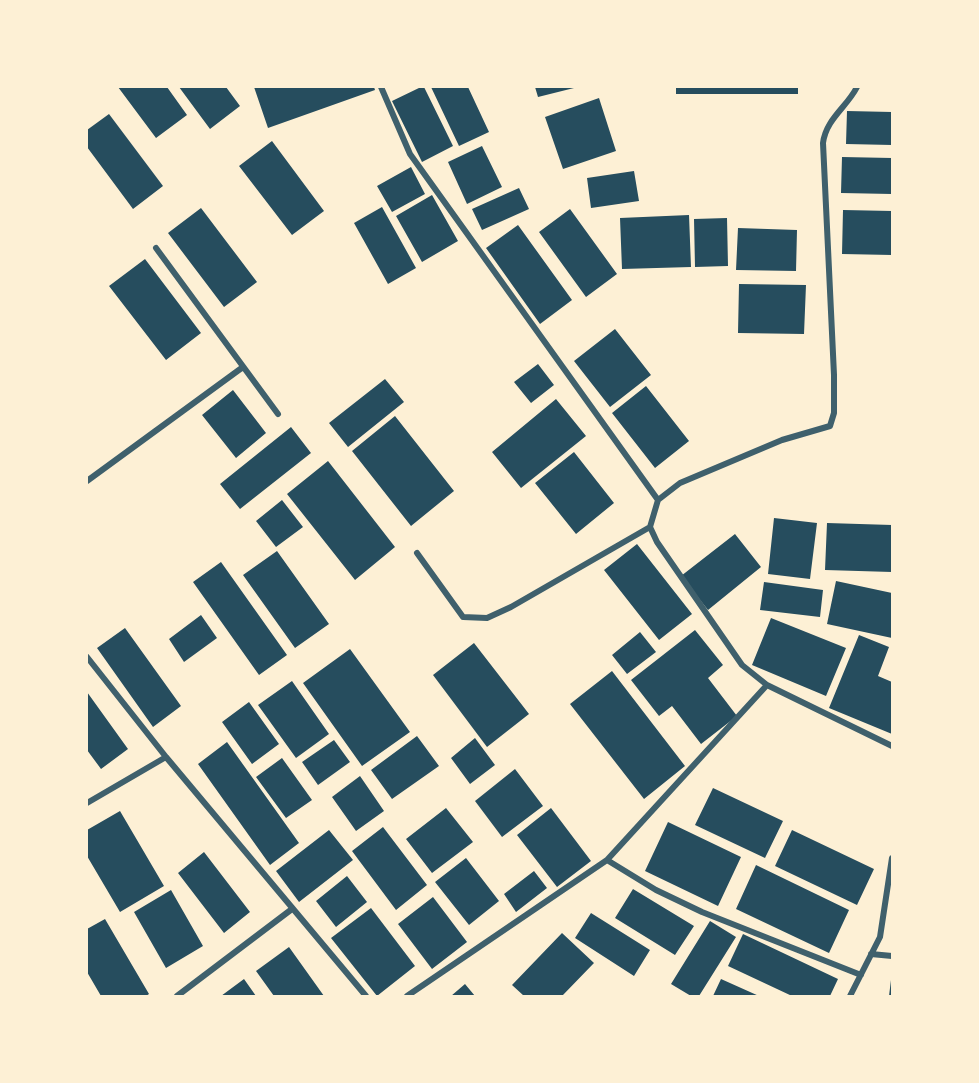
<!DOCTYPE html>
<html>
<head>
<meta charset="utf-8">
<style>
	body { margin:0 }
	#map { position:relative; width:979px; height:1083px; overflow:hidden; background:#fdf0d5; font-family:Poppins,sans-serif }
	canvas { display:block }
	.frame { position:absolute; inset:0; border:88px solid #fdf0d5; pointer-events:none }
</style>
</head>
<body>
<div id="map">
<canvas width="979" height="1083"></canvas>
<div class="frame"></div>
</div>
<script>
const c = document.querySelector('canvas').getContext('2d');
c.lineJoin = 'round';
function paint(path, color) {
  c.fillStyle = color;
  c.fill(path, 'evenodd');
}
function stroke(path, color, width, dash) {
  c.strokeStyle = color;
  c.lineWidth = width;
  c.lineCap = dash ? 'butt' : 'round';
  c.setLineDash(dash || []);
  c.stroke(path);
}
paint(new Path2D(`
	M118,87h49l20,28 -31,23z
	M179,87h47l14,19 -30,23z
	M254,87h120l1,3 -107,38z
	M421,87h3l29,59 -31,16 -30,-61z
	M431,87h37l21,45 -30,14z
	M535,87h39v1l-36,9z
	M676,87h122v7h-122z
	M599,98l17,53 -53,18 -18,-52z
	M847,111l45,1v33l-46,-1z
	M109,114l54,72 -30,23 -46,-62v-17z
	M272,141l52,70 -32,24 -53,-69z
	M482,146l20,41 -35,17 -19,-42z
	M842,157l50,1v36l-51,-1z
	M411,167l14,27 -33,18 -15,-26z
	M634,171l5,30 -48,7 -4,-30z
	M519,188l10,21 -47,21 -10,-21z
	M432,195l26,46 -36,21 -26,-46z
	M382,207l34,61 -28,16 -34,-61z
	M201,208l56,74 -33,25 -56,-74z
	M570,209l47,65 -31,23 -47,-65z
	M843,210l49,1v44l-50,-1z
	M689,215l2,52 -69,2 -2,-51z
	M727,218l1,48 -33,1 -1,-48z
	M518,225l54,75 -32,24 -54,-76z
	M738,228l59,2 -1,41 -60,-1z
	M145,259l56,74 -35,27 -57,-74z
	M739,284l67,1 -2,49 -66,-1z
	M615,329l36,46 -41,32 -36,-46z
	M538,364l16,21 -23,18 -17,-21z
	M385,379l19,23 -56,45 -19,-24z
	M646,386l43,55 -34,27 -43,-55z
	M233,390l33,43 -30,25 -34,-43z
	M556,399l30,37 -65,52 -29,-36z
	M395,416l59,75 -43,35 -59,-75z
	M291,427l20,26 -71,56 -20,-25z
	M574,452l40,51 -38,31 -41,-51z
	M328,461l67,86 -40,33 -68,-86z
	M282,500l21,27 -27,20 -20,-26z
	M774,518l43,5 -7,56 -42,-5z
	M827,523l65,2v47l-67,-2z
	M735,534l26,33 -53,43 -27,-34z
	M637,544l55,70 -33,26 -55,-70z
	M277,551l52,73 -34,24 -52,-73z
	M221,562l66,93 -28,20 -66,-93z
	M836,581l56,12v45l-65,-14z
	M764,582l59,8 -3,27 -60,-7z
	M201,615l16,23 -33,24 -15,-23z
	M771,618l75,30 -20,48 -74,-31z
	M125,628l56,78 -28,21 -56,-79z
	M695,630l28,35 -15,13 29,38 -36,28 -29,-38 -13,10 -28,-36z
	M640,632l16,20 -29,22 -15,-19z
	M859,635l30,12 -11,29 14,6v52l-63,-26z
	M474,643l55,71 -42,33 -54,-72z
	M350,649l60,83 -48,34 -59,-83z
	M612,671l73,95 -41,33 -74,-95z
	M292,681l37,53 -33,24 -38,-53z
	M87,692l41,57 -27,20 -14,-19z
	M249,702l30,42 -27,20 -30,-42z
	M417,736l22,30 -47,33 -21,-29z
	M475,738l20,27 -25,19 -19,-26z
	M334,740l16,22 -32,23 -16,-23z
	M227,742l72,101 -29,22 -72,-101z
	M282,758l30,42 -26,18 -30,-41z
	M515,769l28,37 -41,31 -27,-36z
	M360,776l24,35 -28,20 -24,-34z
	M713,788l70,33 -18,37 -70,-33z
	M446,808l27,34 -41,31 -26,-34z
	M551,808l40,53 -34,26 -40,-52z
	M120,811l44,75 -44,26 -33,-56v-26z
	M668,822l73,35 -23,49 -73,-35z
	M383,827l44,58 -31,25 -44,-59z
	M329,830l24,30 -54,42 -23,-31z
	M792,830l82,39 -17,36 -82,-39z
	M204,852l46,60 -26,21 -46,-60z
	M466,858l33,43 -30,24 -34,-43z
	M756,865l93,45 -20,43 -93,-44z
	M534,871l13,17 -31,24 -12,-18z
	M347,876l20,26 -31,25 -20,-26z
	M633,889l61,37 -19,29 -60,-37z
	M171,890l32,56 -37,22 -32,-56z
	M433,897l34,45 -35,27 -34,-45z
	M371,908l44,58 -38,30 -46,-58z
	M591,913l59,37 -16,26 -59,-38z
	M105,919l44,75 -3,2h-45l-14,-24v-43z
	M710,921l26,16 -37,59h-8l-20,-12z
	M562,933l32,30 -32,33h-38l-12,-11z
	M743,934l95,45 -8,17h-38l-64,-30z
	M289,947l35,49h-50l-18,-25z
	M244,979l12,17h-35z
	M721,979l38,17h-46z
	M891,980l1,16h-3z
	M465,984l10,12h-24z`), '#264d5e');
stroke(new Path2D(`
	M381,87l29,67 248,346
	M156,248l122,166
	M87,481l156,-114
	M417,553l46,64 24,1 24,-11 139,-80
	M87,657l79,100 200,239
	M767,685l-25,-20 -85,-123 -7,-15 8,-27 22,-17 102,-43 48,-14 4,-13v-38l-11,-232c3,-24 24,-36 34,-56
	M87,803l79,-46
	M607,860l49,30 46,22 159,63
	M871,954l21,2
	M177,996l115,-87
	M407,996l200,-136 160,-175 125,61
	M850,996l30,-59 12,-79`), '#3f606c', 6);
</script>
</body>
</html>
